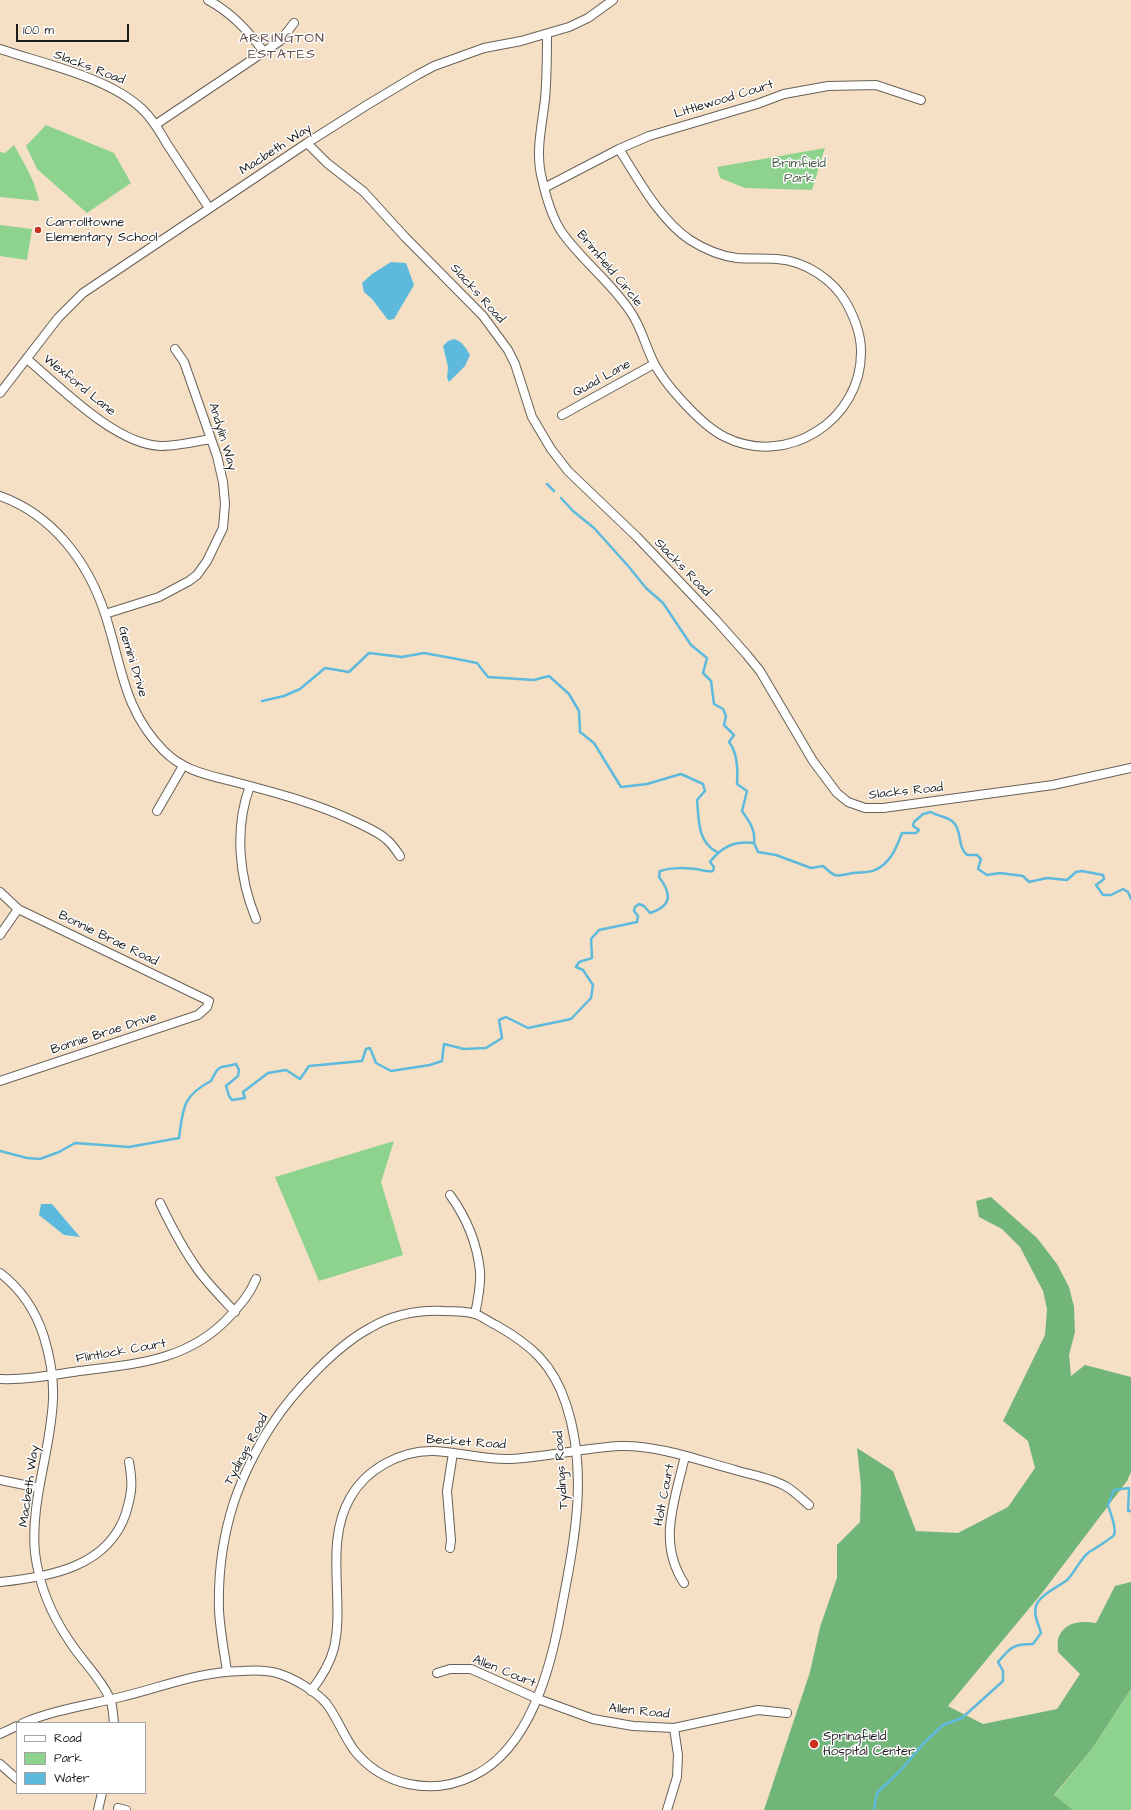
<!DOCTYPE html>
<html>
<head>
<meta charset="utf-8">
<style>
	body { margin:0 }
	#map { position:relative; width:1131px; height:1810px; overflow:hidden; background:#f5e0c5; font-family:"Architects Daughter",sans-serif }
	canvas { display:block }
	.legend { position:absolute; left:16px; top:1722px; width:130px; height:72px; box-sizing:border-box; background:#fff; border:1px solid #a4a4a4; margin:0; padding:5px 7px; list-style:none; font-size:12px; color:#1c1c1c }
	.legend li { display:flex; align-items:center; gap:8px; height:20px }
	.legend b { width:20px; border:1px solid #a4a4a4 }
	.scale { position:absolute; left:16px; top:24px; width:113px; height:18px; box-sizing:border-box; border:2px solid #1c1c1c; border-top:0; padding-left:5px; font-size:12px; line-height:14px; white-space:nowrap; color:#1c1c1c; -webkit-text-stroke:3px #fff; paint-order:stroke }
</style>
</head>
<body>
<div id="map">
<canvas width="1131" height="1810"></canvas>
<ul class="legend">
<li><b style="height:5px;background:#fff"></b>Road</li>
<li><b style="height:11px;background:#8ed38d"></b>Park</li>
<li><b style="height:11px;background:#5ebadc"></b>Water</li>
</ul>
<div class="scale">100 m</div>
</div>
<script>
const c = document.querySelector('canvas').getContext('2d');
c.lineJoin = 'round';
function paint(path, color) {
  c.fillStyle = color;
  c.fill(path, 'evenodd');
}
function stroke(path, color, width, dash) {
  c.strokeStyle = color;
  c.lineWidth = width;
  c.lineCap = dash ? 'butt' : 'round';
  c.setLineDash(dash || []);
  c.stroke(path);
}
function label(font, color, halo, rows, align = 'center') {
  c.font = font + ' "Architects Daughter",sans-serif';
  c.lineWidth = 3;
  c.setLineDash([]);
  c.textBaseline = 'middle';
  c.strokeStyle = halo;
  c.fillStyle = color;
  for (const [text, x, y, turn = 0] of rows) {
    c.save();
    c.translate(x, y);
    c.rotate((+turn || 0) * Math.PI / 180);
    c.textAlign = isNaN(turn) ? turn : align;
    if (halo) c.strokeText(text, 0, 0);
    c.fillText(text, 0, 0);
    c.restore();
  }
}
paint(new Path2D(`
	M46,125l68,28 17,30 -44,30 -50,-44 -11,-23z
	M14,145c11,20 20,33 25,56l-39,-4v-45l5,1z
	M825,148l-13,42 -67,-2 -25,-10 -3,-11z
	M0,225l32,4 -5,31 -27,-4z
	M394,1141l-13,41 22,73 -84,26 -44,-104z
	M1131,1689v121h-58l-19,-14 38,-47z`), '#8ed38d');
paint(new Path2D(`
	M991,1197l46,41 20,26 12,23 5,20 1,25 -6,23 2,21 14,-11 46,12v95l-4,9 -85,112 -94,113 35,18 74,-15 23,-35 -22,-22c0,-4 -1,-12 1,-16 8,-15 22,-15 37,-13l19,-37 16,-4v107l-39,60 -38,46 19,15h-309l46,-138 10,-45 17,-49v-33l23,-23 1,-36 -4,-38 36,23 23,60 42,2 50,-26 27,-39 -7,-27 -25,-20 42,-86 2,-26 -4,-18 -23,-44 -18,-18 -23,-12 -3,-16z`), '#72b578');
paint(new Path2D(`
	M391,262l15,1 8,22 -20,34 -6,1 -16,-21 -8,-7 -2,-9 10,-9z
	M454,339c8,2 12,9 16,16l-5,11 -16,16 -2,-4 1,-11 -5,-21 5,-5z
	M41,1204h11l28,33 -16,-2 -25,-20z`), '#5ebadc');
stroke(new Path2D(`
	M547,484l7,7
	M561,498l12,13 21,17 35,39 17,21 17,15 28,42 16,13 -4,15 8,8 3,23 9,5 3,7 -2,9 10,10 -5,7c9,11 9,28 8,42l10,7 -5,20c7,10 14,19 12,32
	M262,701l22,-5 16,-7 25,-21 24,4 20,-19 33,4 22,-4 33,6 20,4 11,14 46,3 15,-4 20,18 10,17 1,21 14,11 27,44 26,-3 34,-10 22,10 2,7 -8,9c2,19 0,42 20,52
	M0,1151l27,7 13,1 19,-7 16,-9 54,4 50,-9c4,-29 3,-42 32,-57 9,-18 7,-12 25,-17l3,6 -1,6 -12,10 3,10 3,4 13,-2 -2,-6 25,-19 18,-3 14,9 9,-13 53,-5 4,-12 4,-1 6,15 15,8 39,-6 12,-4 2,-17 20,5 22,-1 16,-10 -3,-18 7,-3 22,11 43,-9 20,-21 2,-13 -10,-15 -7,-3 3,-5 13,-4 -1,-19 8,-9 38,-8 1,-6 -4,-5 1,-4 4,-3 5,2 6,7c22,-7 22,-19 9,-36l1,-6c12,-4 24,-3 36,-2 6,1 11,3 17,2l1,-4 -4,-5c12,-16 25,-21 44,-19l4,9 18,3 35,13 12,-2c14,13 12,10 30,7 7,-1 16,0 22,-3 16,-7 21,-22 27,-37h14l3,-3 -6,-4 1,-4 9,-8 8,-2c7,5 18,4 23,11 8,8 3,23 13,32h10l4,4 -3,10 9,6 13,-2 23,3 6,6 18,-4 20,2 9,-8 6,-1 21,4 1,4 -8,6 7,10h8l12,-6 5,3 3,7
	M874,1810l3,-17 23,-22 23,-27 20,-19 19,-7 41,-37v-10l-5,-9c13,-15 15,-18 35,-18l8,-11c-2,-8 -8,-18 -5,-27 3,-10 21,-19 30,-25 9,-8 13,-21 23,-29 4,-2 24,-15 25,-17 3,-8 -4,-22 -6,-30l6,-15 15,-2 -1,23h3`), '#5ebadc', 2.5);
const minor = new Path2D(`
	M208,0c24,13 40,31 56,52
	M547,34c0,22 0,43 -2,65 -3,27 -10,53 -3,80 4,18 9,36 19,52 20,29 49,50 69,80 11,15 15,34 23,50 11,23 49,65 72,76 62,31 137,-17 136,-86 0,-17 -6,-32 -14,-47 -14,-25 -42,-43 -70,-45 -13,-1 -27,0 -40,-1 -16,-2 -33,-9 -47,-18 -30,-20 -52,-61 -71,-91
	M0,49c44,15 108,28 142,60 11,10 18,23 25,35 14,21 28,43 42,64
	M155,125l125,-84 14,-18
	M307,143l20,20 37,29 41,45 78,79 25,34 7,14 17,53 19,32 17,22 69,66 79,83 31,35 13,16 53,90 24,32 11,9 17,6h18l170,-23 78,-17
	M544,188l75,-39 30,-13 108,-32 27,-10 44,-8 48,-1 45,15
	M27,359c33,28 89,86 134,87 16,0 33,-4 49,-7
	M0,393l58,-75 25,-25 224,-150 60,-38 50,-30 17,-9 50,-18 37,-7 48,-14 19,-9 25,-18
	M562,415l92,-51
	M0,496c53,19 88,66 105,118 17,51 18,96 59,137 20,20 44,24 71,31 42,11 84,22 123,41 10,5 21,9 29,17 5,4 9,10 13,16
	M105,614l54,-17 30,-16 8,-6 10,-14 16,-33 2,-24 -2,-22 -6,-26 -33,-94 -9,-13
	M250,786c-16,42 -11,92 6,133
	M157,811l26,-45
	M0,892l18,17 191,92 -2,6 -9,8 -198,66
	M0,935l18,-26
	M450,1195c16,22 27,48 30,76 1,14 -2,29 -5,43
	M160,1203c11,23 23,46 38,67 11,15 24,28 37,42
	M0,1273c21,16 36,39 44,64 6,20 10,41 9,62 -2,52 -23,102 -18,154 4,32 17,63 35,89 12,19 31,36 40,57 3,7 3,17 4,24
	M0,1379c26,1 53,-4 79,-8 57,-7 110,-10 151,-55 11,-12 20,-22 26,-37
	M0,1480l39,8
	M450,1548l1,-8 -4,-49 6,-38
	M0,1582c50,-5 108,-15 126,-69 6,-21 7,-29 3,-51
	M684,1583c-27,-41 -9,-83 1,-127
	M437,1673l13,-4h21l67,30 55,20 40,7 41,2 84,-18 29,3
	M311,1691c10,-13 19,-27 23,-43 11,-48 -10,-104 16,-150 16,-29 51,-48 84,-47 26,1 50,9 76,8 37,-2 73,-11 110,-13 38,-1 78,14 115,24 17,5 37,8 52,17 8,5 15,12 22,18
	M23,1723c31,-13 66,-18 98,-26 42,-10 76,-25 121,-26 13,-1 26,-1 38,3 15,5 35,17 46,29 11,14 17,32 28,47 28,36 78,46 119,26 57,-27 78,-108 88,-165 13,-68 28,-138 5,-207 -13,-40 -35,-59 -70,-79 -7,-3 -14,-9 -21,-11 -9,-3 -21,-3 -31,-3 -25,-1 -52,4 -74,17 -34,18 -78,65 -99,98 -14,21 -29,52 -37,76 -11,34 -16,73 -15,108 1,20 5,41 8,61
	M0,1734l17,-8
	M0,1764l17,15
	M118,1808l8,2
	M98,1810l4,-17
	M667,1810l10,-33 1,-22 -4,-27`);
stroke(minor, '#686157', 10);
stroke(minor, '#fff', 8);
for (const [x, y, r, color] of [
	[38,230,4,"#c8321e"],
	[814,1744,5,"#c8321e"]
]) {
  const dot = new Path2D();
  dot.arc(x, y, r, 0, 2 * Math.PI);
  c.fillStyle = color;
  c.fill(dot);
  stroke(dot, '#fff', 1.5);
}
label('13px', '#1c1c1c', '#fff', [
	["Slacks Road",89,68,21],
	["Littlewood Court",724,100,-17],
	["Macbeth Way",276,150,-33],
	["Brimfield Circle",609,269,50],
	["Slacks Road",477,294,48],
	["Quad Lane",602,379,-29],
	["Wexford Lane",79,386,39],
	["Andylin Way",222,437,73],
	["Slacks Road",682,568,46],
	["Gemini Drive",132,662,73],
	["Slacks Road",906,792,-6],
	["Bonnie Brae Road",108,939,26],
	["Bonnie Brae Drive",104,1034,-18],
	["Flintlock Court",121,1352,-10],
	["Becket Road",466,1443,4],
	["Tydings Road",247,1450,-62],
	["Tydings Road",562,1470,-94],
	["Macbeth Way",30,1486,-82],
	["Holt Court",665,1495,-79],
	["Allen Court",504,1672,22],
	["Allen Road",639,1712,6]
]);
label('13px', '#445c44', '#fff', [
	["Brimfield",799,164],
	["Park",799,179]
]);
label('13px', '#1c1c1c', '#fff', [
	["Carrolltowne",46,223],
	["Elementary School",46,238],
	["Springfield",823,1737],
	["Hospital Center",823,1752]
], 'left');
c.letterSpacing = '1px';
label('14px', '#634d47', '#fff', [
	["ARRINGTON",282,39],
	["ESTATES",282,55]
]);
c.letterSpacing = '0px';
</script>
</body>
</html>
